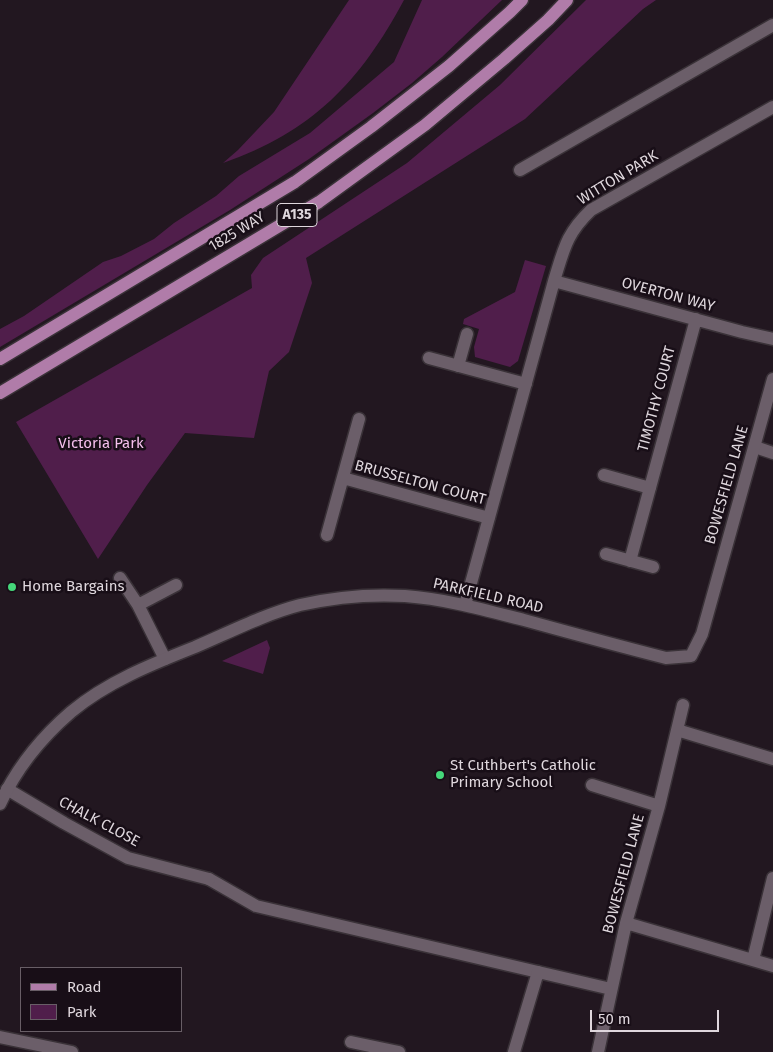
<!DOCTYPE html>
<html>
<head>
<meta charset="utf-8">
<style>
	body { margin:0 }
	#map { position:relative; width:773px; height:1052px; overflow:hidden; background:#221720; font-family:"Fira Sans",sans-serif }
	canvas { display:block }
	.legend { position:absolute; left:20px; top:967px; width:162px; height:65px; box-sizing:border-box; background:#180e17; border:1px solid #685e66; margin:0; padding:6px 9px; list-style:none; font-size:15px; color:#dfd7dd }
	.legend li { display:flex; align-items:center; gap:10px; height:25px }
	.legend b { width:25px; border:1px solid #685e66 }
	.scale { position:absolute; left:590px; top:1010px; width:129px; height:22px; box-sizing:border-box; border:2px solid #dfd7dd; border-top:0; padding-left:6px; font-size:15px; line-height:18px; white-space:nowrap; color:#dfd7dd; -webkit-text-stroke:4px #180e17; paint-order:stroke }
</style>
</head>
<body>
<div id="map">
<canvas width="773" height="1052"></canvas>
<ul class="legend">
<li><b style="height:6px;background:#b07ca9"></b>Road</li>
<li><b style="height:14px;background:#501e4b"></b>Park</li>
</ul>
<div class="scale">50 m</div>
</div>
<script>
const c = document.querySelector('canvas').getContext('2d');
c.lineJoin = 'round';
function paint(path, color) {
  c.fillStyle = color;
  c.fill(path, 'evenodd');
}
function stroke(path, color, width, dash) {
  c.strokeStyle = color;
  c.lineWidth = width;
  c.lineCap = dash ? 'butt' : 'round';
  c.setLineDash(dash || []);
  c.stroke(path);
}
function label(font, color, halo, rows, align = 'center') {
  c.font = font + ' "Fira Sans",sans-serif';
  c.lineWidth = 5;
  c.setLineDash([]);
  c.textBaseline = 'middle';
  c.strokeStyle = halo;
  c.fillStyle = color;
  for (const [text, x, y, turn = 0] of rows) {
    c.save();
    c.translate(x, y);
    c.rotate((+turn || 0) * Math.PI / 180);
    c.textAlign = isNaN(turn) ? turn : align;
    if (halo) c.strokeText(text, 0, 0);
    c.fillText(text, 0, 0);
    c.restore();
  }
}
paint(new Path2D(`
	M349,0h55c-44,82 -92,132 -181,163l15,-13 36,-38z
	M422,0h80l-60,57 -30,26 -39,30 -64,46 -79,51 -230,137v-18l24,-13 79,-54 18,-6 33,-17 20,-16 42,-27 23,-20 71,-43 84,-71z
	M586,0h70l-13,9 -118,110 -219,139 6,25 -23,69 -20,19 -15,67 -69,-5 -38,52 -49,74 -82,-137 236,-134 -1,-13 12,-17 144,-95 93,-78z
	M525,260l21,6 -28,95 -8,6 -35,-10 -1,-10 5,-18 -16,-5 1,-5 51,-27z
	M267,640l3,8 -7,26 -41,-13z`), '#501e4b');
const pedestrian = new Path2D(`
	M209,879l47,27 282,66`);
const minor = new Path2D(`
	M520,170l253,-145
	M554,281l188,51 31,7
	M429,358l97,26
	M458,366l9,-32
	M755,447l18,6
	M604,475l46,13
	M343,478l146,40
	M327,535l32,-116
	M606,554l47,13
	M630,561l66,-242
	M120,578l18,27 27,54
	M138,605l38,-20
	M465,605l89,-324c10,-32 12,-47 37,-71l182,-103
	M677,730l96,29
	M592,785l67,21
	M7,789l57,34 64,35 81,21
	M626,923l147,43
	M753,960l20,-82
	M0,1037l72,15
	M351,1042l48,10
	M514,1052l24,-80 73,17
	M598,1052l28,-129 33,-117 24,-101`);
const tertiary = new Path2D(`
	M0,804c16,-35 42,-67 71,-92 36,-30 81,-48 124,-65 33,-14 70,-33 105,-42 35,-8 70,-11 105,-9 41,3 80,14 119,24 47,13 95,26 142,38l25,-2 11,-22 71,-255`);
const primary = new Path2D(`
	M0,359l295,-177 76,-55 78,-61 61,-54 12,-12
	M0,393l319,-191 106,-77 79,-66 44,-39 19,-20`);
stroke(pedestrian, '#3a3238', 15);
stroke(minor, '#3a3238', 15);
stroke(tertiary, '#3a3238', 15);
stroke(primary, '#3a3238', 15);
stroke(pedestrian, '#6b5e69', 12);
stroke(minor, '#6b5e69', 12);
stroke(tertiary, '#6b5e69', 12);
stroke(primary, '#b07ca9', 12);
for (const [x, y, r, color] of [
	[12,587,5,"#45d77a"],
	[440,775,5,"#45d77a"]
]) {
  const dot = new Path2D();
  dot.arc(x, y, r, 0, 2 * Math.PI);
  c.fillStyle = color;
  c.fill(dot);
  stroke(dot, '#180e17', 2);
}
for (const [x, y, w] of [
	[297,215,40]
]) {
  const box = new Path2D();
  box.roundRect(x - w / 2, y - 11.5, w, 23, 4);
  c.fillStyle = '#180e17';
  c.fill(box);
  stroke(box, '#dfd7dd', 1);
}
label('bold 14px', '#dfd7dd', null, [
	["A135",297,215]
]);
label('15px', '#dfd7dd', '#180e17', [
	["WITTON PARK",618,178,-31],
	["1825 WAY",237,232,-31],
	["OVERTON WAY",668,295,15],
	["TIMOTHY COURT",657,399,-75],
	["BRUSSELTON COURT",420,483,15],
	["BOWESFIELD LANE",727,485,-74],
	["PARKFIELD ROAD",488,596,13],
	["CHALK CLOSE",99,822,28],
	["BOWESFIELD LANE",624,874,-75]
]);
label('15px', '#f5bfed', '#180e17', [
	["Victoria Park",101,444]
]);
label('15px', '#dfd7dd', '#180e17', [
	["Home Bargains",22,587],
	["St Cuthbert's Catholic",450,766],
	["Primary School",450,783]
], 'left');
</script>
</body>
</html>
